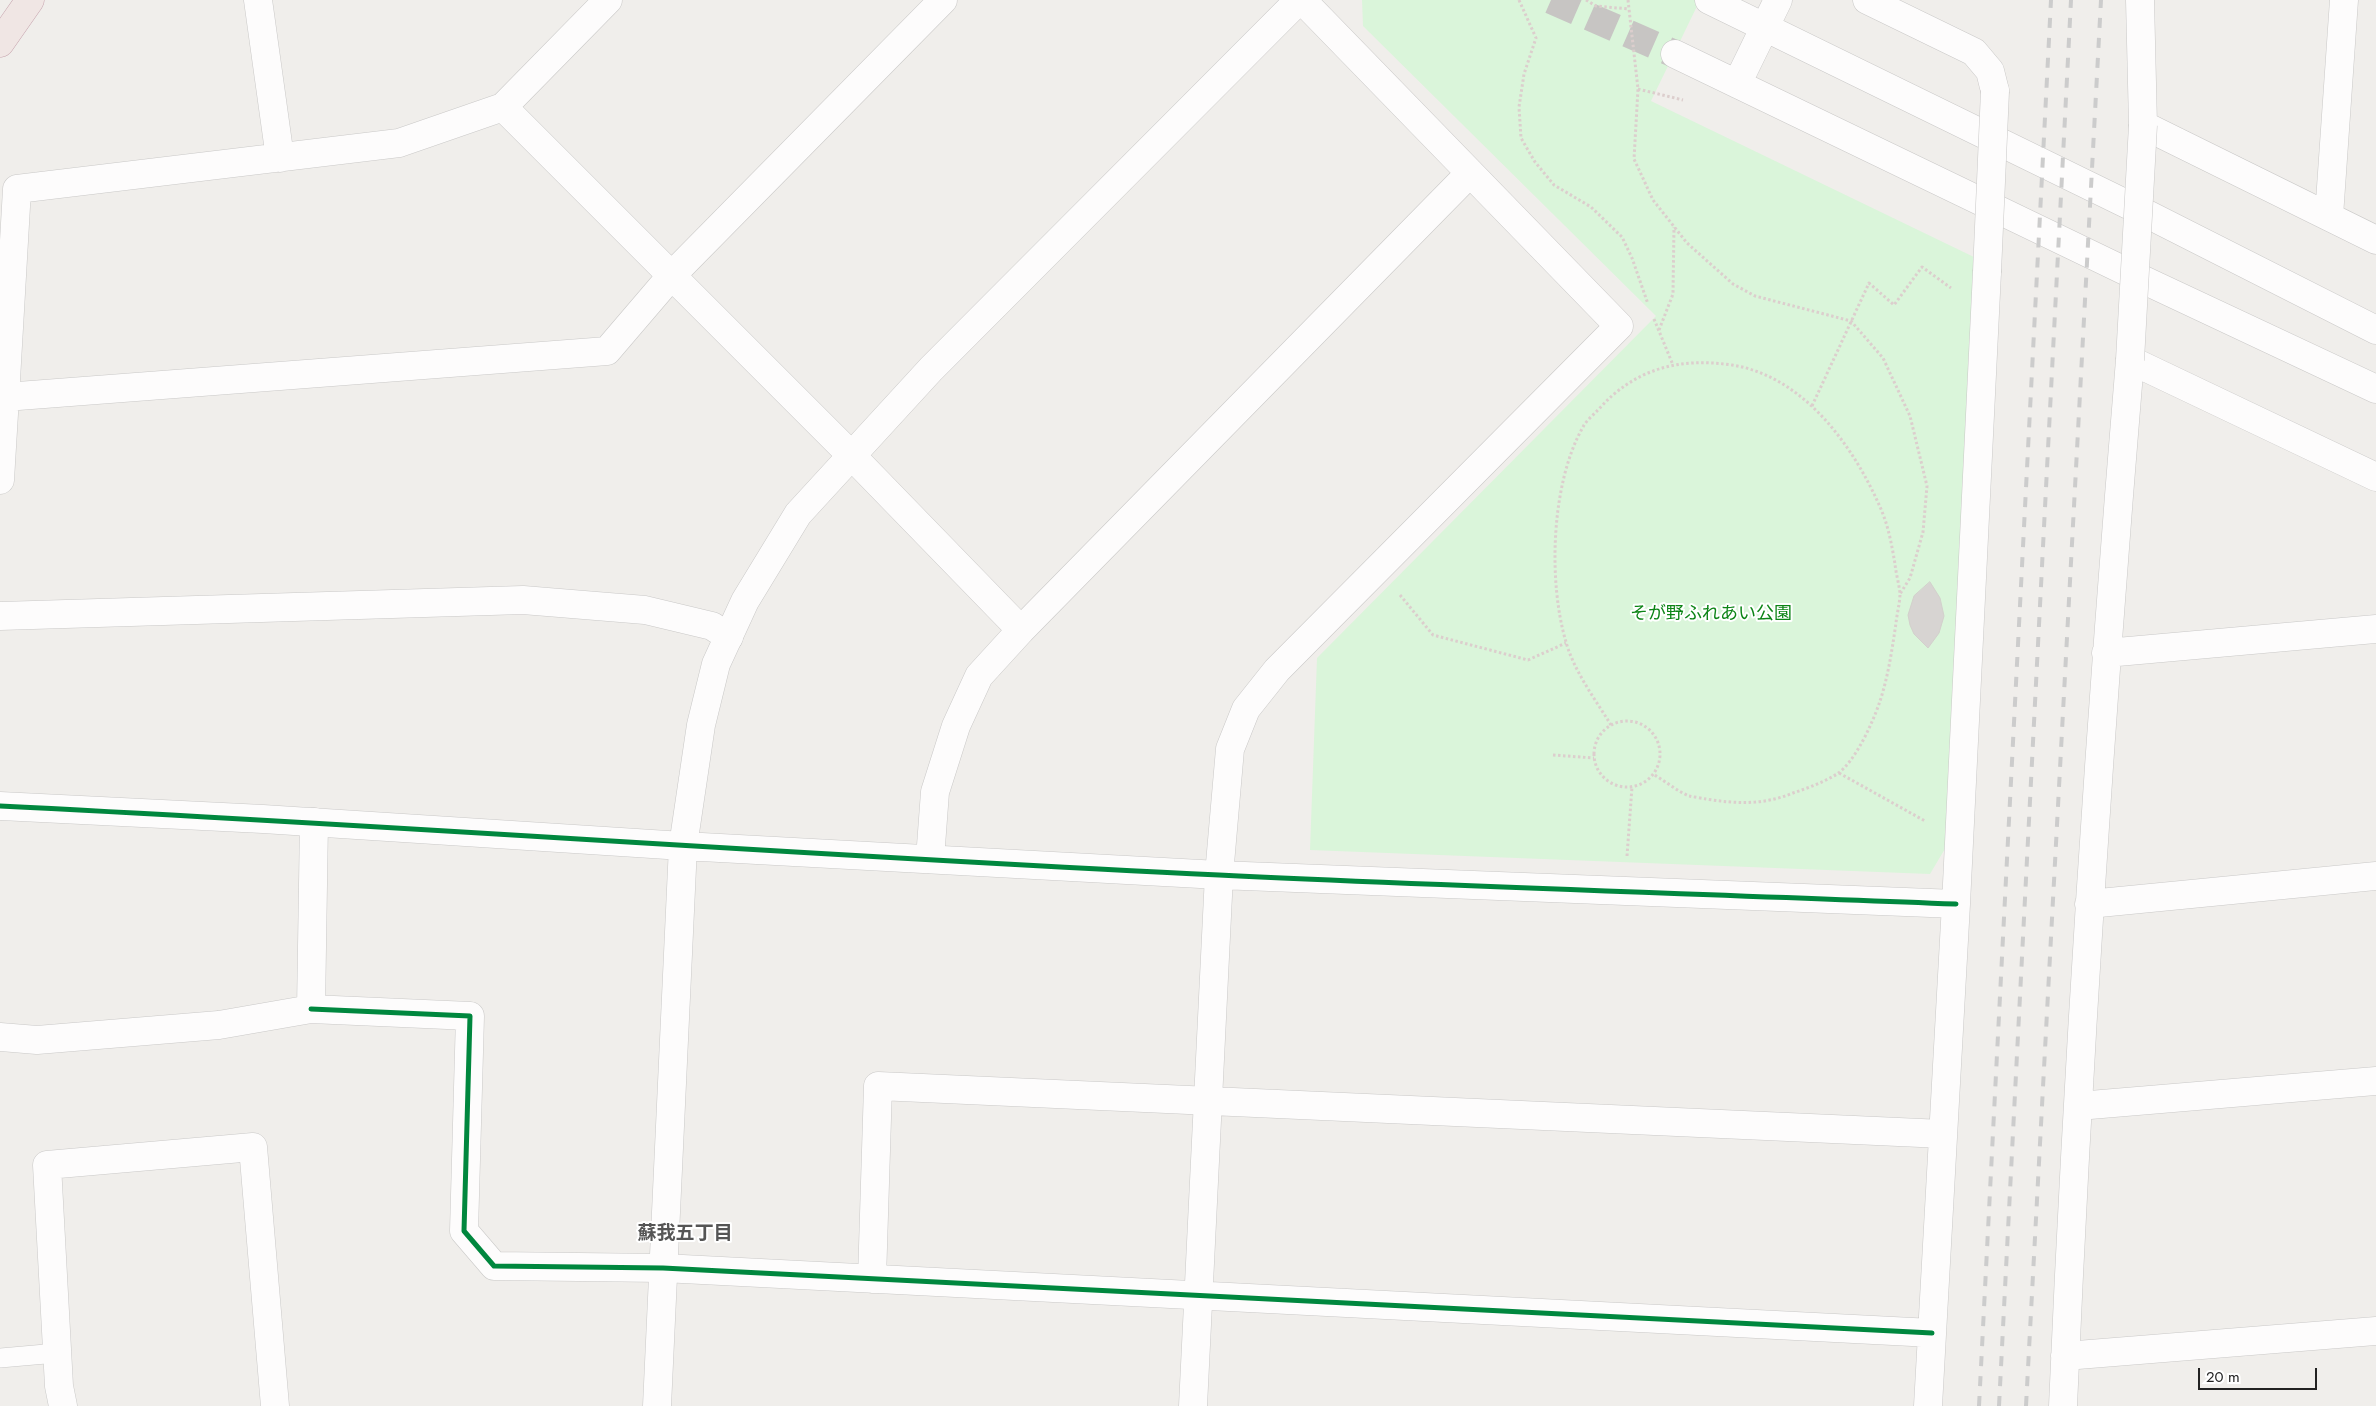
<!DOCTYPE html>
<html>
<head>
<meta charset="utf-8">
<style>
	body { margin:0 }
	#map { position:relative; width:2376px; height:1406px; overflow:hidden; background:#f0eeeb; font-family:Jost,sans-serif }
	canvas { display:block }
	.scale { position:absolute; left:2198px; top:1368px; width:119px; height:22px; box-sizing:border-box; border:2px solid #222; border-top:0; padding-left:6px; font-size:15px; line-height:18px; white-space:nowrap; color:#222; -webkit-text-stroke:4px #fff; paint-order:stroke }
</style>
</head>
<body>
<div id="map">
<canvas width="2376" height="1406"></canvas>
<div class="scale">20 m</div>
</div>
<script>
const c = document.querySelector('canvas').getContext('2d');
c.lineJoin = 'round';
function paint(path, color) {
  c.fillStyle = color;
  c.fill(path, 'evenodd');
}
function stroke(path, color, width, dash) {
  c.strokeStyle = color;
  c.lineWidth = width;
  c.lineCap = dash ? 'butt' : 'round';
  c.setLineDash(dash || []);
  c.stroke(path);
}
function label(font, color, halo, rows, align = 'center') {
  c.font = font + ' Jost,"Noto Sans JP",sans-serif';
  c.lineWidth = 4;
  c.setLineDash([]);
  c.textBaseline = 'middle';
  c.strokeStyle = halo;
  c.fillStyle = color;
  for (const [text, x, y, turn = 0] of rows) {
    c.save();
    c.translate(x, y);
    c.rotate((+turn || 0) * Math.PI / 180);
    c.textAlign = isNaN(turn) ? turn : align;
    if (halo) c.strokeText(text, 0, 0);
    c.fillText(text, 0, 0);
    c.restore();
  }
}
paint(new Path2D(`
	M1362,0h338l-49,101 325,157 -24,579 -22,37 -620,-24 7,-192 339,-342 -293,-290z`), '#daf5da');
const building = new Path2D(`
	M1930,582l10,16 4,18 -5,17 -11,15 -14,-14 -4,-9 -2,-10 6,-19z`);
paint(building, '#d7d4d2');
stroke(building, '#d3d0cc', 1);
stroke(new Path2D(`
	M1551,0l124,54`), '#c7c5c3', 28, [28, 14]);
const service = new Path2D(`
	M0,1358l57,-5`);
const minor = new Path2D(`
	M258,0l22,158
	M608,0l-105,107 349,349 169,174
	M1867,0l107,52 16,19 5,20
	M2140,0l3,125 233,115
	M2329,216l15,-216
	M5,397l12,-208 382,-46 104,-36
	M0,480l5,-83 602,-46 65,-76 271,-275
	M0,616l523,-16 122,10 67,16 17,11
	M2106,653l270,-24
	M930,859l5,-67 21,-66 23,-50 42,-46 449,-457
	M1219,875l737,29
	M2089,904l287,-28
	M311,1009l159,7 -6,215 30,35 169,2 1269,65
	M0,1037l37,3 182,-15 92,-16 3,-187
	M2078,1106l298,-25
	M872,1279l6,-193 1065,48
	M2065,1356l311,-25
	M63,1406l-4,-20 -12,-221 206,-18 22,259
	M1193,1406l26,-531 11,-126 16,-40 31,-39 342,-344 -317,-326
	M1928,1406l28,-502 31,-632
	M2063,1406c15,-349 38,-698 67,-1046l246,117`);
const tertiary = new Path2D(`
	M1709,0l440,215 227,115
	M1675,54l473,228 228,107
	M1737,84l41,-84
	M0,806l263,13 420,27 536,29
	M657,1406l26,-560 18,-121 15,-61 29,-63 53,-87 133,-145 368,-369`);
const trunk = new Path2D(`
	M0,43l30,-43`);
stroke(service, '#c9c8c7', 20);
stroke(minor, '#c9c8c7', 29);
stroke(tertiary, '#c9c8c7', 29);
stroke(trunk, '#c5a2ac', 29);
stroke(new Path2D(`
	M1519,0l17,38 -12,36 -5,33 2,31 14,24 19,23 37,22 31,30 10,21 16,46
	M1586,0l10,6 33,3
	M1628,0l10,89 -4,70 19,41 34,43 46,41 22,12 96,25 32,37 27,58 17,70 -4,46 -13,46 -10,16
	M1638,89l45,11
	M1654,319l19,46
	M1659,330l14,-36 1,-67
	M1812,406l57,-123 25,22 28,-38 29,21
	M1400,595l33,40 95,25 38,-17
	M1594 754a33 33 0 1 1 66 0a33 33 0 1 1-66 0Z
	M1611,725c-16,-26 -37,-54 -45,-83 -18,-60 -15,-159 17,-215 3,-6 10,-12 15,-17 36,-41 81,-53 134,-45 71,11 121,80 148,142 8,17 12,39 15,57 1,10 4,20 5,29 0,10 -3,20 -4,30 -4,27 -8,55 -17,81 -7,20 -24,58 -42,70 -13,8 -29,14 -44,19 -29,12 -56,11 -87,6 -5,-1 -12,-2 -17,-3 -12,-5 -24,-15 -36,-22
	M1553,755l41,3
	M1839,773l86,48
	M1627,856l5,-69`), '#dccecd', 3, [2.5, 2.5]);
stroke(service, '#fdfcfc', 19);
stroke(minor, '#fdfcfc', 28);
stroke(tertiary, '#fdfcfc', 28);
stroke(trunk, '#f0e6e4', 28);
stroke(new Path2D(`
	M1979,1406l72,-1406
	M1999,1406l72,-1406
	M2026,1406l75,-1406`), '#ccc', 4, [10, 10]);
const minorBridge = new Path2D(`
	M1987,272l8,-181
	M2130,360l13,-235`);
stroke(minorBridge, '#c9c8c7', 29, []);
stroke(minorBridge, '#fdfcfc', 28);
stroke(new Path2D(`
	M0,806c406,20 812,50 1219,69 245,12 491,19 737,29
	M311,1009l159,7 -6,215 30,35 169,2 1269,65`), '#00873e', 5);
label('18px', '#0c8416', '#fff', [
	["そが野ふれあい公園",1711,615]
]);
label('bold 19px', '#555', '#fff', [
	["蘇我五丁目",685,1234]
]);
</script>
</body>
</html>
